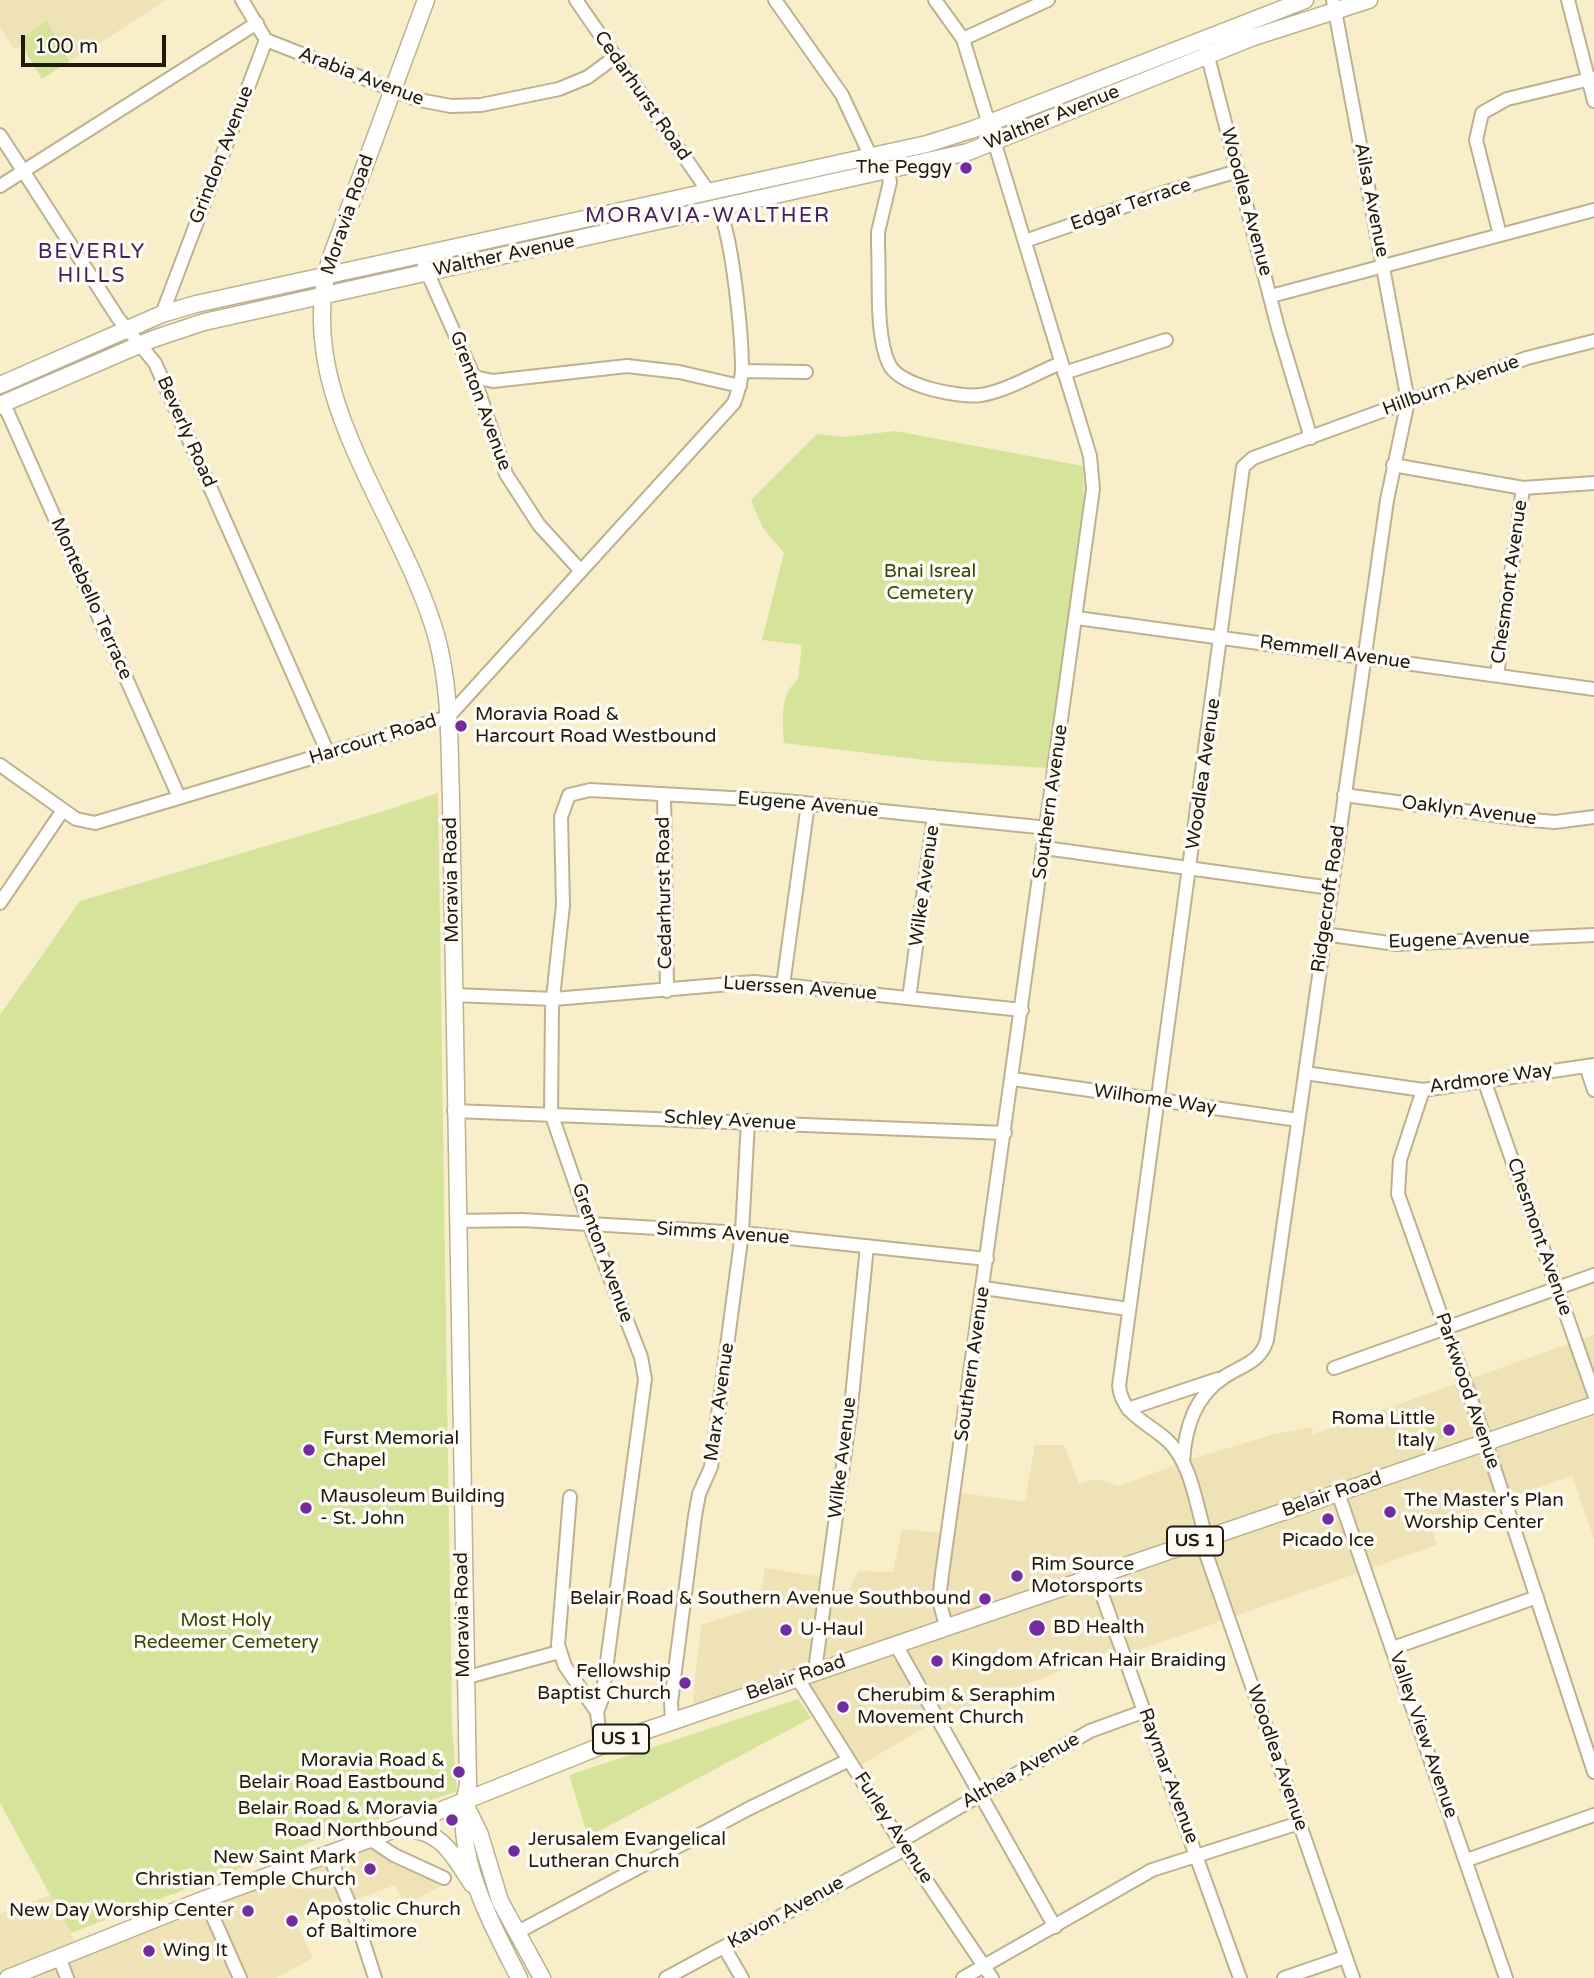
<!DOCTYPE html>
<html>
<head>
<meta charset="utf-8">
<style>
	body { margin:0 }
	#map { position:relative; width:1594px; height:1978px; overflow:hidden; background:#f8eec9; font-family:"Varela Round",sans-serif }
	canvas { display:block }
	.scale { position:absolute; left:21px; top:35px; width:145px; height:32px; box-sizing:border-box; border:4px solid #1e1a0d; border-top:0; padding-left:9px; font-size:21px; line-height:24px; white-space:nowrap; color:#1e1a0d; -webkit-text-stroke:5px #fdfbf4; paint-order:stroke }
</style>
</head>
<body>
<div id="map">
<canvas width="1594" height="1978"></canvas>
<div class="scale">100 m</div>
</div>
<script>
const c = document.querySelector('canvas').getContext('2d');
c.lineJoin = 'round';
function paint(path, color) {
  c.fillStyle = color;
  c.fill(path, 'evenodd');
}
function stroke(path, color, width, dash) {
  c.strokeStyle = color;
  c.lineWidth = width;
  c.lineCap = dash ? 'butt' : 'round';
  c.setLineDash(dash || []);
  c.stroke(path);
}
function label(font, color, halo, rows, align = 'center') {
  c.font = font + ' "Varela Round",sans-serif';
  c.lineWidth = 7;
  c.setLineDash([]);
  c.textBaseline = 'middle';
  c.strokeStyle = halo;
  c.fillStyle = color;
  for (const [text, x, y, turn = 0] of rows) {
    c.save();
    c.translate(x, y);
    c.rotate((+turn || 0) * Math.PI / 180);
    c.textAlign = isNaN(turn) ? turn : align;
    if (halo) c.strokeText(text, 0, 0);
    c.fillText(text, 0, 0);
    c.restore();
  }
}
paint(new Path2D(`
	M0,0h166l-94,61 -24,-33 -34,21 -14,-22z
	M1594,1335v204l-22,-63 -142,48 7,21 -312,110 -3,-8 -179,70 -89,52 -58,-92 -97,35 -6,-13 8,-74 58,-18 6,-39 70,11 -1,11h15l9,-19 35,1 9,-43 47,5 7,-42 69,10 10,-57h29l15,39 17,-5 23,7 73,-27 83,-25 38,-7 -2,8z
	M373,1840l78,41 -46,24 -10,-20 -99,37 17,36 -37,20h-36l-2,-3 -8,3h-230v-64l50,-19 29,54z`), '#efe2b7');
paint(new Path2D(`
	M46,20l24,41 -28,18 -23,-38z
	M895,431l188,35 1,44 -37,258 -114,-7 -149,-18c-1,-24 -5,-47 14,-64l4,-34 -40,-5 22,-87 -21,-25 -12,-28 66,-66 27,3z
	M438,793l14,933 5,65 -185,65 -201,77 -71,-130v-788l80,-114 301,-89z
	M1434,1409l10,29 -12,3 -9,-28z
	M798,1699l13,19 -223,119 -19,-62z`), '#d6e49b');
const minor = new Path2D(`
	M242,0l24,40
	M576,0l132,191
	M775,0l67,95 29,62 17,15 2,10 -12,50v15c2,32 -3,88 11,117 10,22 70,34 92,31 26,-4 55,-22 80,-32
	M935,0l28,39 127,417 3,33 -151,1085 -3,26 7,26
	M1568,0l26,101
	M963,39l85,-39
	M266,40l153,60 32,6 30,-1 78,-16 29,-12 27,-20
	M1206,49l72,279 33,110
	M0,135l118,183 37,45 173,390
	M0,186l257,-163
	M1500,235l-24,-95 6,-27 25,-14 87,-21
	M1025,241l138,-48 75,-22
	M424,265l50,112 32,97 33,51 42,46
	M1271,296l323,-86
	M162,314l104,-274
	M742,371l64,1
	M1064,373l102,-33
	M474,377l19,4 134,-15 52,6 61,14
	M0,403l8,10 171,384
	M1393,465l130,23 71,-5
	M1077,618l517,71
	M1497,675l26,-187
	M0,765l76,54 19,4 353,-106 286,-314c4,-11 7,-20 8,-32 0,-36 -9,-130 -23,-162
	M664,794l3,197
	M1344,795l187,25 24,2 39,-5
	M1045,848l286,40
	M0,903l63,-93
	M1324,934l72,10 198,-9
	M783,985l25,-181
	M453,995l101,4 200,-17 268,28
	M909,998l25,-182
	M1586,1066l8,24
	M1305,1073l118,17 171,-25
	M1013,1079l285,41
	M1484,1080l110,314
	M1423,1090l-23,70 -2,34 82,231 114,347
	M454,1111l551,22
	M457,1221l65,-1 220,13 245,26
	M984,1288l144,21
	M1334,1368l260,-93
	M1128,1409l90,-30
	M1183,1462c2,-33 11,-65 41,-85 18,-12 36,-14 43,-37l120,-840 21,-99 -75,-401
	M1338,1493l168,485
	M570,1497l-12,148 7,21 32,46 4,34
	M1206,1537c-10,-31 -14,-73 -38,-96 -19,-18 -46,-26 -49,-55l124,-919 10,-9 274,-100 67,-17
	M1201,1539l152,439
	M1095,1575l145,403
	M896,1645l159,282
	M1393,1648l144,-51
	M815,1670l36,-263 16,-161
	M796,1676l109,173 87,129
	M464,1678l95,-26
	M597,1712l5,-13 43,-320 -4,-22 -51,-131 -39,-113 1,-106 11,-102 -2,-88 8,-22 21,-5 194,11 264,27
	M672,1721l-1,-19 24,-186 4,-22 12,-27 31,-234 6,-112
	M370,1839l24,16 50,23
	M901,1841l189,-110 55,-20
	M328,1853l29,69 18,56
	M1467,1860l127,-45
	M205,1899l35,79
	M516,1933l234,-125 99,-48
	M724,1947l18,31
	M59,1957l8,21
	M666,1978l239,-129
	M963,1978l189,-108 147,-47
	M1284,1978l61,-21`);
const major = new Path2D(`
	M426,0l-96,260c-39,133 71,253 106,375 15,53 13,109 15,164l17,986c-18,66 22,135 51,193
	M0,385l162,-71 34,-10 731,-160 44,-14 334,-130
	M0,405l153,-66 51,-17 764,-170 283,-114 118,-38
	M465,1804l15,31 20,66 42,77
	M400,1829c40,-2 53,26 72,55
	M8,1978l197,-79 165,-60 231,-93 993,-341`);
stroke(minor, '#bdb290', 16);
stroke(major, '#bdb290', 19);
stroke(minor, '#fff', 12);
stroke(major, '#fff', 16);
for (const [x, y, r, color] of [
	[966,168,7,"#732b9f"],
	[461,726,7,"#732b9f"],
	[1449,1430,7,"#732b9f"],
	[309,1450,7,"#732b9f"],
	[306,1508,7,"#732b9f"],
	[1390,1512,7,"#732b9f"],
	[1328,1519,7,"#732b9f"],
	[1017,1576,7,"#732b9f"],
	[985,1599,7,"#732b9f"],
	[1037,1628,9,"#732b9f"],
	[786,1630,7,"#732b9f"],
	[937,1661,7,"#732b9f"],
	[685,1683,7,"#732b9f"],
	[843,1707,7,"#732b9f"],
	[459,1772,7,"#732b9f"],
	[452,1820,7,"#732b9f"],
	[514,1851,7,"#732b9f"],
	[370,1869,7,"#732b9f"],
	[248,1911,7,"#732b9f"],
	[292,1921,7,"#732b9f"],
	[149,1951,7,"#732b9f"]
]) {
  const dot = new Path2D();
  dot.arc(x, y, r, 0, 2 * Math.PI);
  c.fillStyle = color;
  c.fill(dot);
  stroke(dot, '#fdfbf4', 2.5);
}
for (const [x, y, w] of [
	[1195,1541,56],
	[621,1739,56]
]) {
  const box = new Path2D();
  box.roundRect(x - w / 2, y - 14.5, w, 29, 5);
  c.fillStyle = '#fdfbf4';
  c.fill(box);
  stroke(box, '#1e1a0d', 2);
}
label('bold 18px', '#1e1a0d', null, [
	["US 1",1195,1541],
	["US 1",621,1739]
]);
label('19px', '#1e1a0d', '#fdfbf4', [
	["Arabia Avenue",361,77,21],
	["Cedarhurst Road",642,96,55],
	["Walther Avenue",1052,118,-22],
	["Grindon Avenue",222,155,-69],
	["Ailsa Avenue",1371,200,79],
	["Woodlea Avenue",1246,202,75],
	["Edgar Terrace",1131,205,-19],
	["Moravia Road",348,215,-71],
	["Walther Avenue",504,256,-12],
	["Hillburn Avenue",1451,386,-20],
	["Grenton Avenue",480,401,70],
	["Beverly Road",186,432,66],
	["Chesmont Avenue",1510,582,-82],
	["Montebello Terrace",91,599,66],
	["Remmell Avenue",1335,653,8],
	["Harcourt Road",373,740,-17],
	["Woodlea Avenue",1204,774,-82],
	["Southern Avenue",1051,802,-82],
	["Eugene Avenue",808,805,5],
	["Oaklyn Avenue",1469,811,7],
	["Moravia Road",452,880,-91],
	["Wilke Avenue",925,886,-82],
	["Cedarhurst Road",665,893,-91],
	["Ridgecroft Road",1329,899,-82],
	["Eugene Avenue",1459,940,-2],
	["Luerssen Avenue",800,989,4],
	["Ardmore Way",1491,1079,-8],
	["Wilhome Way",1155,1100,8],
	["Schley Avenue",730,1121,3],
	["Simms Avenue",723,1234,4],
	["Chesmont Avenue",1539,1237,71],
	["Grenton Avenue",602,1253,70],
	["Southern Avenue",973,1364,-82],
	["Parkwood Avenue",1467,1391,71],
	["Marx Avenue",720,1402,-82],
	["Wilke Avenue",843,1458,-83],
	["Belair Road",1332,1495,-19],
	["Moravia Road",463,1615,-91],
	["Belair Road",796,1678,-19],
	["Valley View Avenue",1423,1735,71],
	["Woodlea Avenue",1277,1758,71],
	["Althea Avenue",1021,1771,-30],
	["Raymar Avenue",1168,1776,70],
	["Furley Avenue",893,1828,57],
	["Kavon Avenue",786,1913,-29]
]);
label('19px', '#1e1a0d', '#fdfbf4', [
	["The Peggy",952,168,"right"],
	["Moravia Road &",475,715],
	["Harcourt Road Westbound",475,737],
	["Roma Little",1435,1419,"right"],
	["Italy",1435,1441,"right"],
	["Furst Memorial",323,1439],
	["Chapel",323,1461],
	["Mausoleum Building",320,1497],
	["- St. John",320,1519],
	["The Master's Plan",1404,1501],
	["Worship Center",1404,1523],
	["Picado Ice",1328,1541,"center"],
	["Rim Source",1031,1565],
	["Motorsports",1031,1587],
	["Belair Road & Southern Avenue Southbound",971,1599,"right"],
	["BD Health",1053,1628],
	["U-Haul",800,1630],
	["Kingdom African Hair Braiding",951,1661],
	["Fellowship",671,1672,"right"],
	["Baptist Church",671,1694,"right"],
	["Cherubim & Seraphim",857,1696],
	["Movement Church",857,1718],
	["Moravia Road &",445,1761,"right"],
	["Belair Road Eastbound",445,1783,"right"],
	["Belair Road & Moravia",438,1809,"right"],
	["Road Northbound",438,1831,"right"],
	["Jerusalem Evangelical",528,1840],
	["Lutheran Church",528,1862],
	["New Saint Mark",356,1858,"right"],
	["Christian Temple Church",356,1880,"right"],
	["Apostolic Church",306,1910],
	["of Baltimore",306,1932],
	["New Day Worship Center",234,1911,"right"],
	["Wing It",163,1951]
], 'left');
label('19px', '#3c4408', '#fdfbf4', [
	["Bnai Isreal",930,572],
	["Cemetery",930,594],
	["Most Holy",226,1621],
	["Redeemer Cemetery",226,1643]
]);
c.letterSpacing = '2px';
label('21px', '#422058', '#fdfbf4', [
	["MORAVIA-WALTHER",708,216],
	["BEVERLY",92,252],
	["HILLS",92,276]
]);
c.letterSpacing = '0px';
</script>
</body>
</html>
